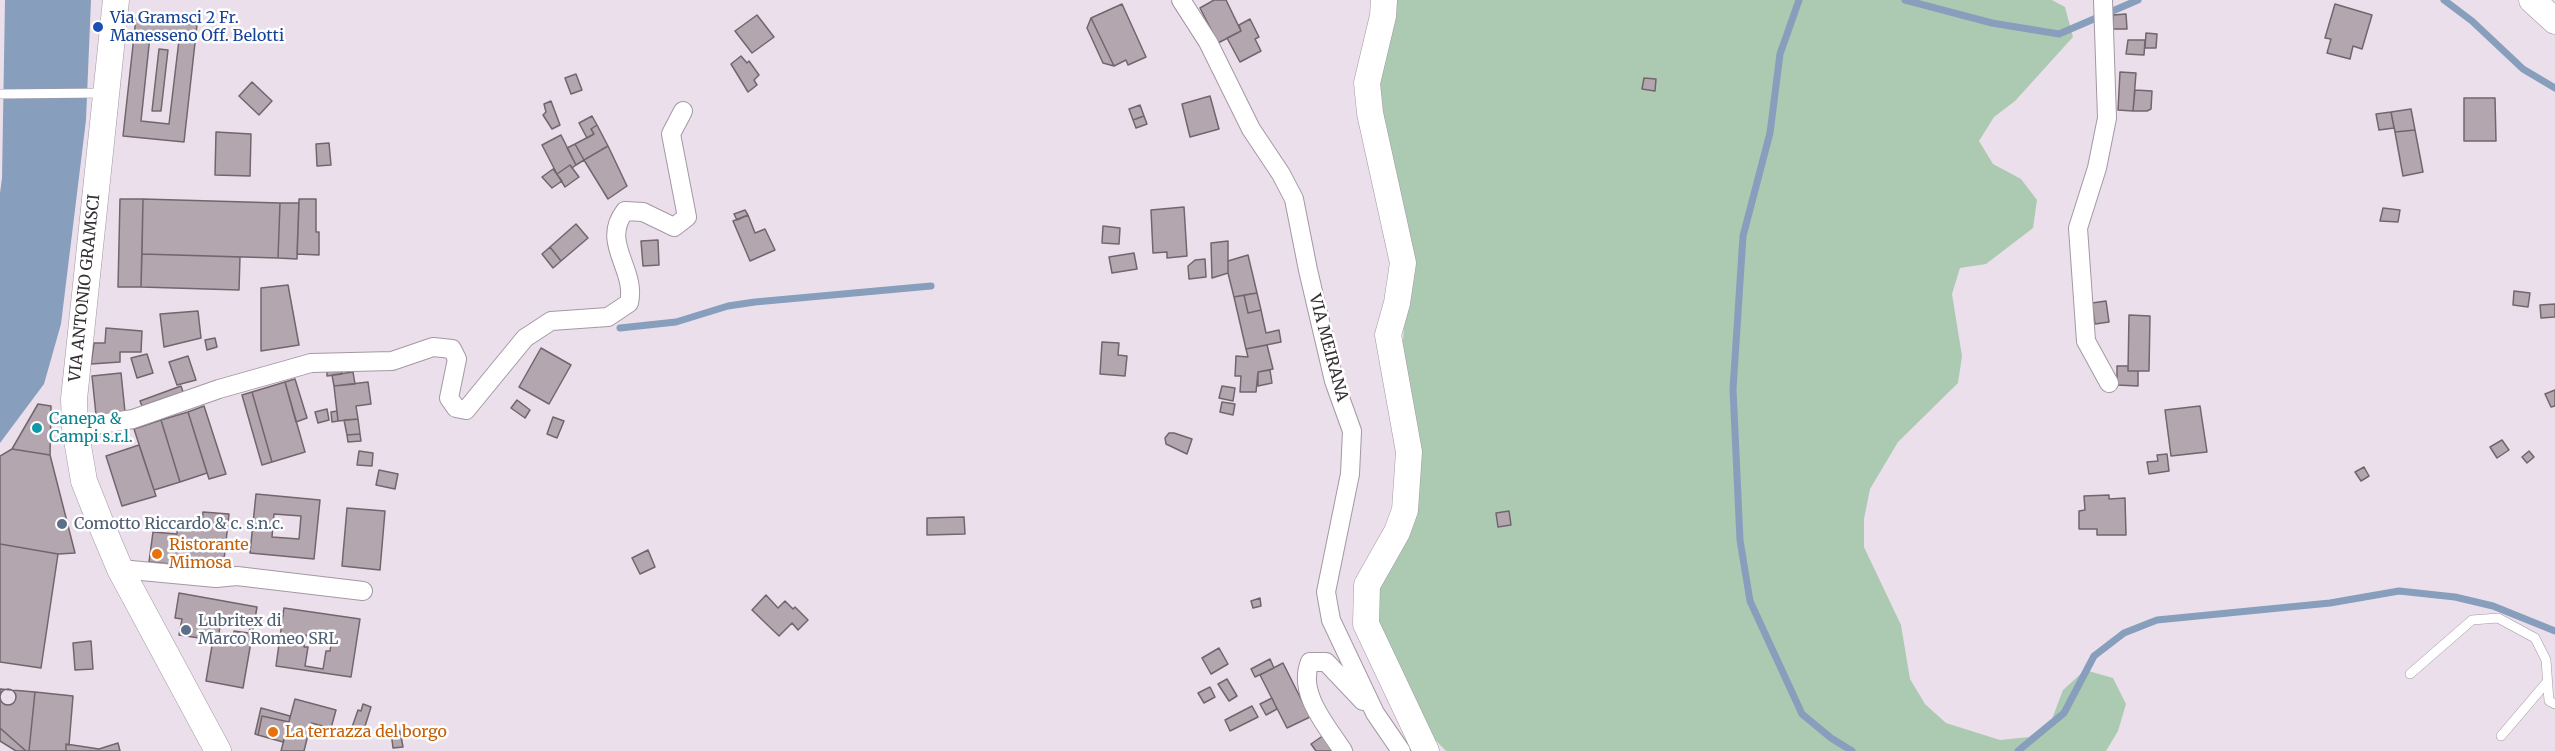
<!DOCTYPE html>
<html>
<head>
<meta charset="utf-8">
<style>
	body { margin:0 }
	canvas { display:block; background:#ebdfeb }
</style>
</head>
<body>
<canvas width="2555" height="751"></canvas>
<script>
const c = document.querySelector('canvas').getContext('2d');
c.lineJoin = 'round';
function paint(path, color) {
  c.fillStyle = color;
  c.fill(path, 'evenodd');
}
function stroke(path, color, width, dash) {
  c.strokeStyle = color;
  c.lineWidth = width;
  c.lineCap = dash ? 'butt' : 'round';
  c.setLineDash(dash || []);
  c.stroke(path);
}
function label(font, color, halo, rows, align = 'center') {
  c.font = font + ' Merriweather,serif';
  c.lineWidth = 5;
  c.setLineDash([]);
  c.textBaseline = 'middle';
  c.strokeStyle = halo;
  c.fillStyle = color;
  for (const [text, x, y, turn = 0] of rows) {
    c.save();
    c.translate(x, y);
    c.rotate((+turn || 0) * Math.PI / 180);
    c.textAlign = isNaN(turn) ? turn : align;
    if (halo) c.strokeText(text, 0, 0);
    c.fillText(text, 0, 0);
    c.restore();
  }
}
paint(new Path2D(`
	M1394,0h658l13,7 8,30 -58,64 -21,16 -15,24 14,23 28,15 16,21 -4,28 -47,36 -26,4 -8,26 10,62 -4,27 -60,59 -28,47 -6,30v28l37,78 9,54 15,25 21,19 54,17 29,-3 23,-18 11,-29 22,-20 28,8 13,26 -8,27 -12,20h-660l-23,-24 -45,-98 -4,-30 45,-114 -1,-57 -16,-73 5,-69 -39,-177z`), '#accab2');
paint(new Path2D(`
	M5,0h86l-5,120 -25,204 -17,60 -44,59v-250l2,-15z`), '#879fbc');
stroke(new Path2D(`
	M1799,0l-19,54 -10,79 -27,103 -10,153 7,151 10,61 52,113 29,24 21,13
	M1905,0l87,23 67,11 79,-34
	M2444,0l28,21 51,48 32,19
	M620,328l56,-6 52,-16 27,-4 176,-16
	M2018,751l46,-38 30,-57 30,-23 33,-13 173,-17 69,-12 56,6 38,9 62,25`), '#879fbc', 7);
const building = new Path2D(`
	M1214,0h12l15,31 -23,12 -18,-35z
	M1122,4l24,53 -18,8 -2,-5 -12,6 -23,-48z
	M2335,4l37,11 -10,34 -9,-3 -3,13 -23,-6 4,-14 -6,-1z
	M2126,14l1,15h-14v-14z
	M757,15l17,22 -22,16 -17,-22z
	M136,18l61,7 -13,117 -61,-6z
	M1091,18l23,48 -11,-3 -16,-35z
	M1250,19l9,18 -4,2 6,12 -21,11 -13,-24 14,-7 -2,-6z
	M2146,33l11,1 -1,14h-11z
	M150,36l29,4 -10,84 -28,-3z
	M2128,40h17l-1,15 -18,-1z
	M159,49l9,1 -7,61h-9z
	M741,56l6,7 2,-2 10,14 -5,5 3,5 -9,7 -17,-28z
	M2120,72l16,1 -3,38 -15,-1z
	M576,74l6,16 -11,4 -6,-16z
	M1644,78l12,1 -1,12 -13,-2z
	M252,82l20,19 -13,14 -20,-19z
	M2135,90l17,1 -1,18 -4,2h-14z
	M1210,96l9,33 -29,8 -8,-33z
	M2464,98h31l1,43h-32z
	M551,101l9,24 -8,4 -9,-14 3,-3 -2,-8z
	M1140,105l4,11 -11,4 -4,-11z
	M2411,109l4,21 -20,2 -4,-20z
	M2391,112l3,16 -15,2 -3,-16z
	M592,116l5,9 -6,4 3,5 -7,4 -8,-15z
	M1144,116l3,8 -11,4 -3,-8z
	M597,125l11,21 -24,14 -9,-16 19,-10 -3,-5z
	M2415,130l8,42 -20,4 -8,-44z
	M216,132l35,2 -1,42 -35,-1z
	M561,135l15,30 -4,3 -2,-3 -13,9 -15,-29z
	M329,143l2,22 -14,1 -1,-22z
	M575,144l9,16 -8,5 -9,-17z
	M608,146l19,40 -19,13 -24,-39z
	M570,165l9,12 -14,10 -8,-13z
	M553,169l9,12 -10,7 -10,-11z
	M120,199h23l-2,88h-23z
	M143,199l137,4 -2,55 -136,-4z
	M299,199h17v33h3v23l-22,-1z
	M280,203h19l-2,56 -19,-1z
	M1184,207l3,49 -20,2v-6l-14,1 -2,-43z
	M2383,208l17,2 -2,12 -18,-1z
	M745,210l3,5 -11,5 -3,-6z
	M748,215l7,18 10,-4 10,21 -25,11 -17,-40z
	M576,224l12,14 -27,23 -11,-14z
	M1103,226l17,2 -1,16 -17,-1z
	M658,240l1,25 -16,1 -2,-25z
	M1228,241v32l-16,5 -1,-35z
	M550,247l11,14 -8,7 -11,-14z
	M1134,253l3,16 -25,4 -3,-16z
	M142,254l98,3 -1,33 -98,-3z
	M1248,255l9,38 -23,4 -6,-24v-12z
	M1205,259l1,18 -17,2 -1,-13 7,-6z
	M288,285l11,60 -38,6v-63z
	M2514,291l16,2 -2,14 -15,-2z
	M1257,293l4,17 -13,3 -4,-18z
	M1244,295l4,18 13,-3 5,23 13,-3 2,12 -35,7 -12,-52z
	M2106,301l3,21 -14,2 -3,-21z
	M2555,304v13l-14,1 -1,-13z
	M198,311l3,27 -37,9 -4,-33z
	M2129,315l21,1 -1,55h-21z
	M106,328l36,3 -1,21h-21v10l-29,2 3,-21h11z
	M215,338l2,9 -10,3 -2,-10z
	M1102,342l17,1 -1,12 9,1 -2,20 -25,-2z
	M1267,345l6,24 -15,3 -2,20h-16l1,-16h-6l1,-20 12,1 -2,-8z
	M541,348l30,17 -22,39 -30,-17z
	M147,354l6,19 -16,5 -6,-20z
	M188,356l8,24 -19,5 -8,-23z
	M2117,366h11v5h10v15l-21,-1z
	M341,367l1,7 -15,2v-7z
	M1270,370l2,13 -14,3v-14z
	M353,372l2,12 -21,2 -2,-11z
	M121,373l4,39 -29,3 -4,-39z
	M295,379l12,39 -11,4 -11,-40z
	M285,382l20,70 -33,10 -20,-70z
	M368,382l3,22 -15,2 2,13 -20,2 -4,-35z
	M181,386l2,6 -41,14 -2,-5z
	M1222,386l13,2 -2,13 -14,-3z
	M2555,390v16l-4,1 -6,-13z
	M252,392l20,70 -10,3 -20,-70z
	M517,400l13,10 -5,8 -14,-10z
	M1222,402l13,2 -2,11 -13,-3z
	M38,404l13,2 -1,49 -38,-6z
	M204,406l22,68 -17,5 -21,-67z
	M2200,406l7,46 -36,4 -6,-46z
	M327,409l2,11 -11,3 -3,-11z
	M337,411l1,10 -6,1 -1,-10z
	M188,412l19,61 -27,9 -19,-62z
	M553,417l11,4 -7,17 -10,-4z
	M358,419l2,15 -13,1 -3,-15z
	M161,420l19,62 -26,8 -20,-61z
	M1169,433h5l18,6 -5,15 -21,-10 -1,-6z
	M360,434l1,7 -13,1 -1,-7z
	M2502,440l7,10 -12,8 -7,-11z
	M139,445l17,51 -34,10 -16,-50z
	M12,449l38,6 25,98 -17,1 -58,-10v-88z
	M359,451l14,2 -1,13 -15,-1z
	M2529,451l5,6 -7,6 -5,-6z
	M2167,454l2,17 -20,3 -2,-12 11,-1 -1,-6z
	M2364,467l5,9 -8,5 -6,-9z
	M379,470l19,4 -3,15 -19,-4z
	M256,494l64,6 -6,59 -64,-6z
	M2109,495v4l16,-1 1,37h-29v-6h-18v-18l6,-1 -1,-14z
	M347,508l38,3 -5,59 -38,-4z
	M1509,511l2,14 -13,2 -2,-14z
	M203,512l26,2 -6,55 -74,-7 4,-30 24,2 1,-12 24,2z
	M274,514l27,2 -2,23 -27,-2z
	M964,517l1,17 -38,1v-17z
	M0,544l58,10 -17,114 -41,-6z
	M648,550l7,17 -15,7 -8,-16z
	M179,593l78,14 -14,81 -37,-7 7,-41 -34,-5 3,-16 -7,-1z
	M766,595l12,13 7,-7 8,8 2,-2 13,13 -10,10 -6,-7 -13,13 -27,-26z
	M1260,598l1,8 -8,2 -2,-7z
	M284,608l76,11 -9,58 -75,-11z
	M227,617l24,4 -2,12 -15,-2 -1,12 -15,-2 2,-15 5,1z
	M306,635l26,3 -2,13h-4l-3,18 -18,-3 3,-19h-4z
	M91,641l2,28 -18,1 -2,-27z
	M1219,648l9,16 -17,10 -9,-16z
	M1270,659l4,9 -19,9 -4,-8z
	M1283,663l27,54 -23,11 -27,-53z
	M1227,679l10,17 -8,5 -11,-17z
	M1210,687l5,10 -11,6 -6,-10z
	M0,689l35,3 -6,59h-3l-26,-23z
	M0 697a8 8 0 1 1 16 0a8 8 0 1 1-16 0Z
	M35,692l38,4 -4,49 -3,-1v7h-37z
	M1272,698l5,11 -11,6 -6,-11z
	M295,699l41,11 -5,18 -20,-5 -7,28h-23z
	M363,704l8,3 -9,29 -12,-3 8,-23 3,1z
	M1252,706l6,11 -28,14 -5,-11z
	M261,708l29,8 -1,6 -27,-6 -4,19 -3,-1z
	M262,716l27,6 -6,20 -25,-7z
	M0,728l26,23h-10l-16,-10z
	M400,731l3,16 -10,1 -2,-16z
	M1324,735l12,16h-20l-5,-7z
	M118,743l2,8h-54v-7l33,5z`);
paint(building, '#b4a6af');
stroke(building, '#72656d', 1.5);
const lane = new Path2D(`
	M0,94l104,-1
	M2410,674l62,-54 26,-2 37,20 11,22 3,41 6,3
	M2501,736l46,-54`);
const street = new Path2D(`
	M1181,0l27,42 43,87 30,45 13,25 14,71 26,111 18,50 -2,43 -24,118 5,28 44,93 26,38
	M2103,0l4,118 -10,50 -19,60 8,113 23,42
	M75,428l58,-9 86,-30 92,-26 81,-2 41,-14 19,2 5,10 -8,39 7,10 10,2 59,-72 26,-17 57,-4 21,-14c8,-34 -29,-60 -4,-92l18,1 31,15 13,-10 -16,-83 12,-23
	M120,569l96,9 21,-2 126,15
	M1343,751c-16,-25 -46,-58 -33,-89h16l37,39`);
const secondary = new Path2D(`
	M116,0l-42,399 1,29 9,53 17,43 19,45 98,182
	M1384,0l-1,16 -16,67 3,30 33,150 -6,40 -9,32 21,117 -4,58 -8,22 -30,53 -1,39 60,127
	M2532,0l23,21`);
stroke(lane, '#a398a3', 10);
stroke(street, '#a398a3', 20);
stroke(secondary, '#a398a3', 27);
stroke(lane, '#fff', 9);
stroke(street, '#fff', 18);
stroke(secondary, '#fff', 26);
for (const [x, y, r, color] of [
	[98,27,6,"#1a4fb4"],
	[37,428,6,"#0f9aa8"],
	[62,524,6,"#5c6f8a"],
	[157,554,6,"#e8710a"],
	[186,630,6,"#5c6f8a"],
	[273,732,6,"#e8710a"]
]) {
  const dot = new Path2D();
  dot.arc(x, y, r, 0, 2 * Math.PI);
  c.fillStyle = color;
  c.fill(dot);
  stroke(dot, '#fff', 2);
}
label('16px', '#164399', '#fff', [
	["Via Gramsci 2 Fr.",110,18],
	["Manesseno Off. Belotti",110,36]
], 'left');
label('16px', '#343034', '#fff', [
	["VIA ANTONIO GRAMSCI",85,288,-84],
	["VIA MEIRANA",1328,348,75]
]);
label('16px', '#0d838f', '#fff', [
	["Canepa &",49,419],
	["Campi s.r.l.",49,437]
], 'left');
label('16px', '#4e5e75', '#fff', [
	["Comotto Riccardo & c. s.n.c.",74,524],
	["Lubritex di",198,621],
	["Marco Romeo SRL",198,639]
], 'left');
label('16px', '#c56008', '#fff', [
	["Ristorante",169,545],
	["Mimosa",169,563],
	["La terrazza del borgo",285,732]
], 'left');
</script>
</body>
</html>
